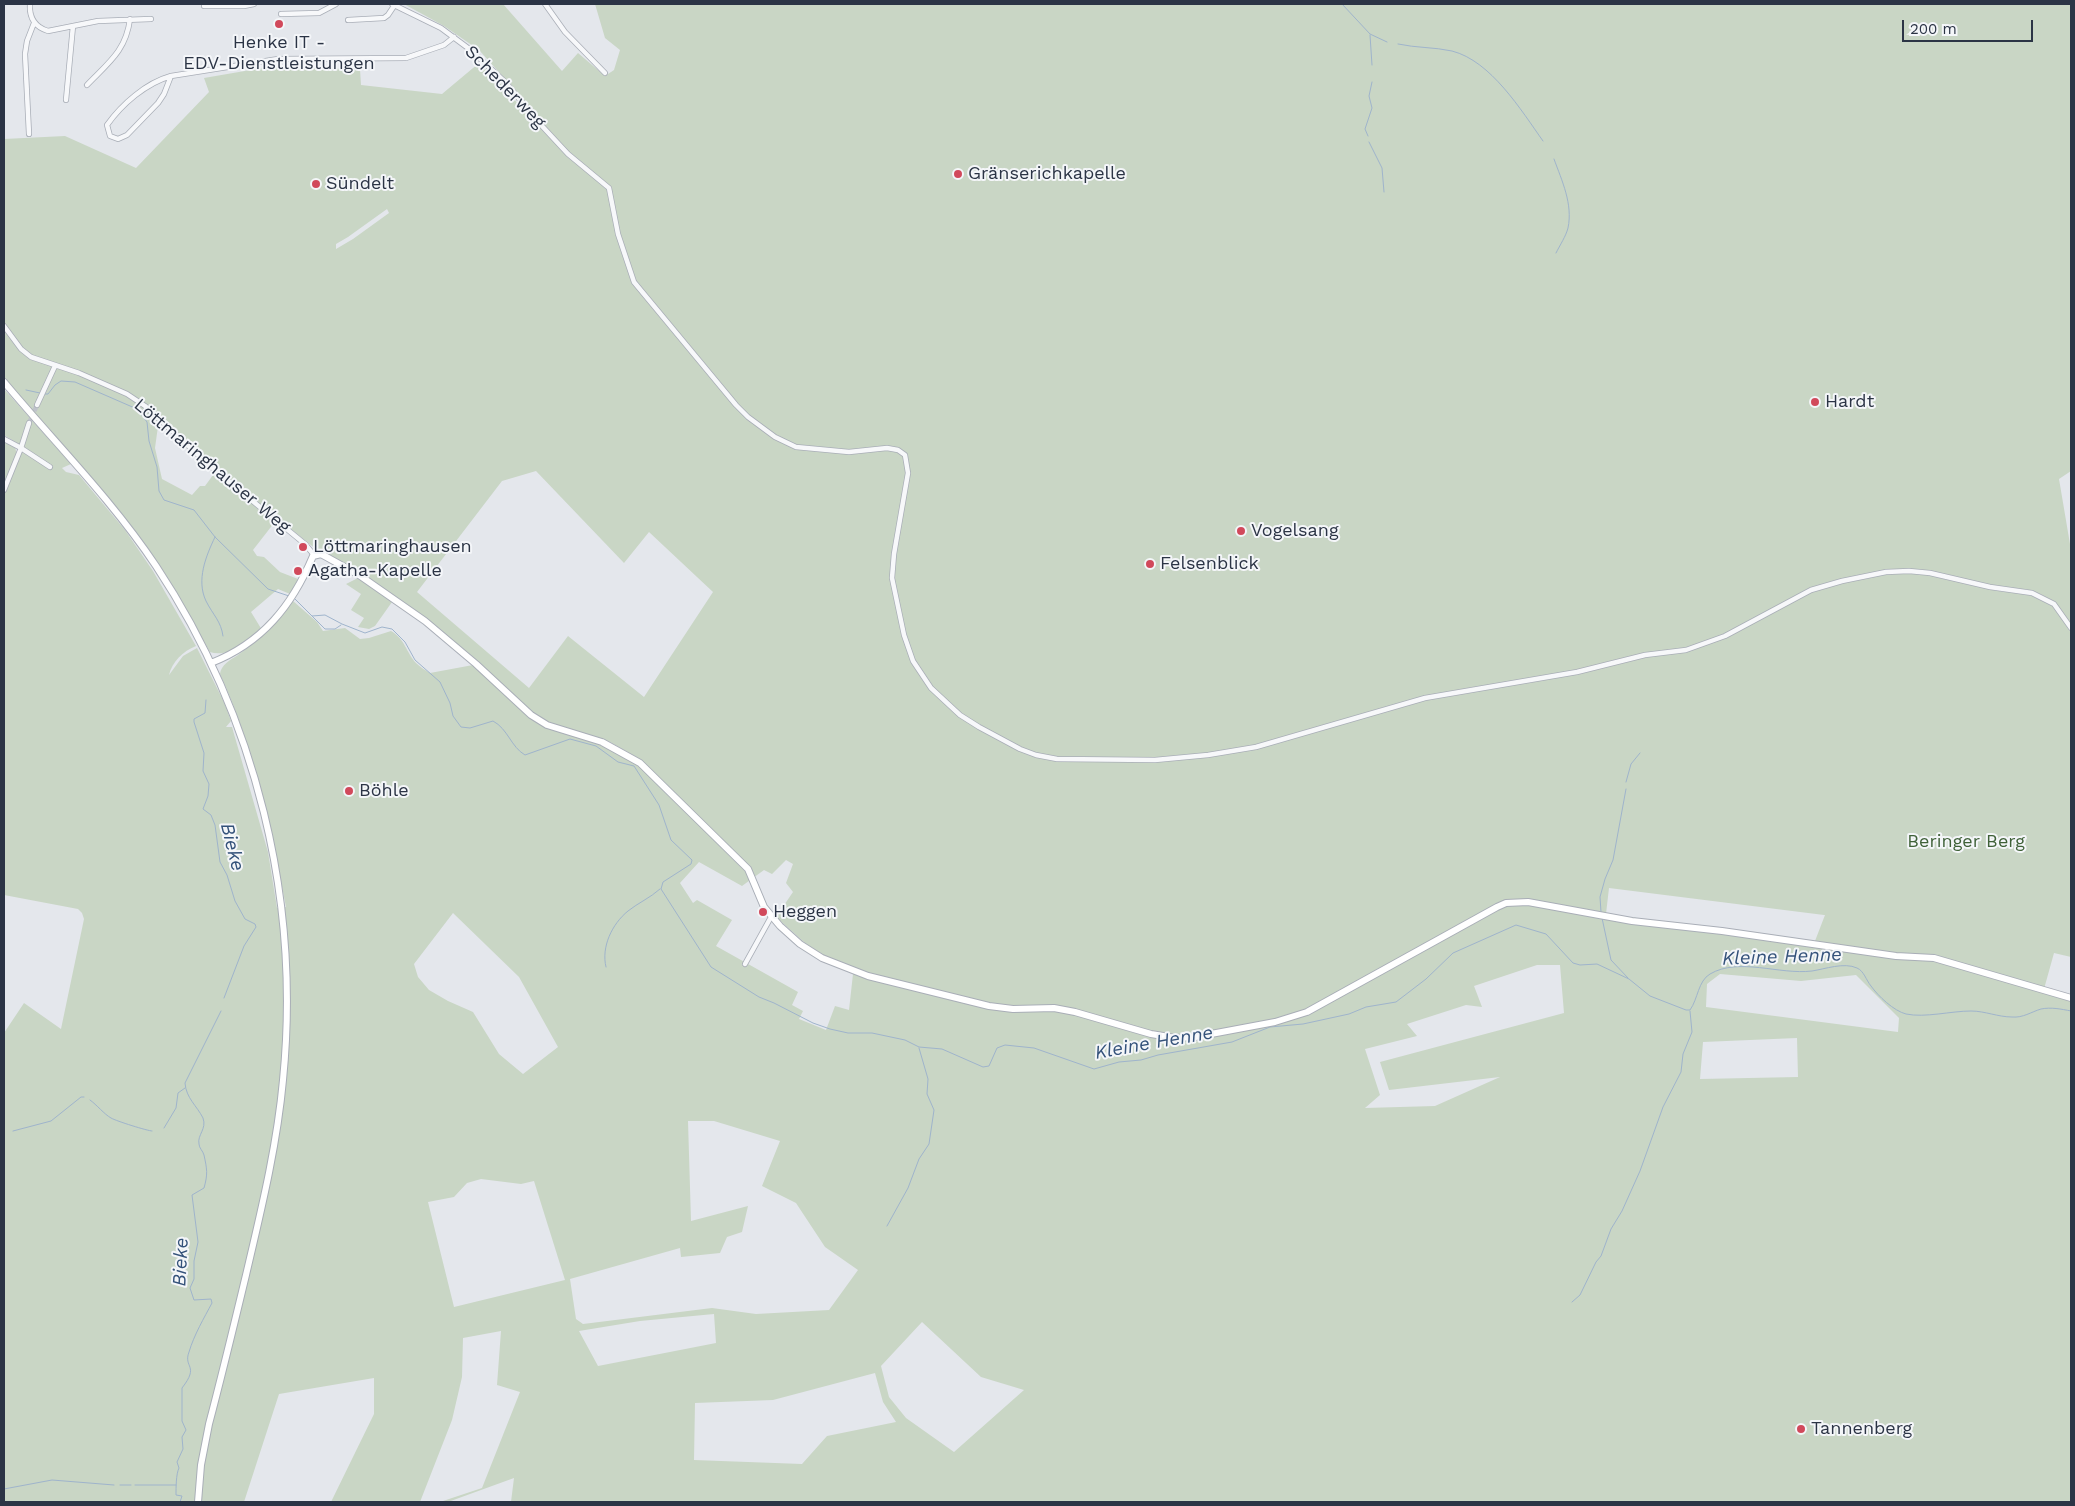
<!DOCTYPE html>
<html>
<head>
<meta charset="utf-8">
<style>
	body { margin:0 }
	#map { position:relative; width:2075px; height:1506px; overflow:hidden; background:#e4e7ec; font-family:"Work Sans",sans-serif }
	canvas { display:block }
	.frame { position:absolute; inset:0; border:5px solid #2b3445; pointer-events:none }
	.scale { position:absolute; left:1902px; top:20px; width:131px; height:22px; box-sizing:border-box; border:2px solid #2b3445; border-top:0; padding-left:6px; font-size:15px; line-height:18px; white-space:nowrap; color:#2b3445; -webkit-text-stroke:4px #f4f6f9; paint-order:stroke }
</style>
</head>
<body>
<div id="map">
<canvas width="2075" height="1506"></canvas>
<div class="frame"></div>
<div class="scale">200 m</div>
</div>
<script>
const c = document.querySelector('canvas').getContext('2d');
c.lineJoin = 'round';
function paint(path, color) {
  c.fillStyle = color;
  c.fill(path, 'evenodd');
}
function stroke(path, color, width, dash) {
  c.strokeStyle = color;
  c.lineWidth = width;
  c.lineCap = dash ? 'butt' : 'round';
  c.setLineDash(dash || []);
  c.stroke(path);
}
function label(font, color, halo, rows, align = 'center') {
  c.font = font + ' "Work Sans",sans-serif';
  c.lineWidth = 4;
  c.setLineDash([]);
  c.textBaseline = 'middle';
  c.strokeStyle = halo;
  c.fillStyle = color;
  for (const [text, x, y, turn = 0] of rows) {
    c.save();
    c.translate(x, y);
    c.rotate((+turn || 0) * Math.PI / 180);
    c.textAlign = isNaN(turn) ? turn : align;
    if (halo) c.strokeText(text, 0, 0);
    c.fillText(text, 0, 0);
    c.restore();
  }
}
paint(new Path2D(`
	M404,4h99l59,67 16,-18 27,23 9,-6 6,-20 -15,-12 -10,-34h1476v467l-12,8 12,71v76l-13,-20 -16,-11 -14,-5 -41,-5 -19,-5c21,17 55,7 80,22 11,6 15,22 23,30v325l-17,-4 -10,36 27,9v504h-1560l3,-24 -66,24h-8l42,-14 38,-96 -23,-7 4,-54 -38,7 -1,39 -10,43 -32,82h-89l43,-88v-36l-95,16 -35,108h-240v-469l20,-30 37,26 23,-110 -2,-6 -4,-4 -74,-14v-408l3,2 17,-42 -20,-12v-46l67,75 -9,4 4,4 13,3 46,55 28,41 43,75c-13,5 -24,16 -27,29l14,-19 14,-8 27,54 7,19 -5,6h6l36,125 9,56 9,-1c-15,-80 -32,-159 -66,-233 1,-9 10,-14 18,-19 22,-16 39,-32 55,-54l24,21 6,9 22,-3 15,11 9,-1 22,-7c14,8 15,21 25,32 4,4 9,7 14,10l43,-8 57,53 15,9 58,18 35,13 -28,-16 -65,-21 -9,-5 -140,-118 -79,-48 -121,-97 -37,-34 -4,29 7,31 30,16 8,-9h5l11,-15 58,52 -21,27 4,6 7,1 16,15 18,7 -8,15 -12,-5 -27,23 11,18c-12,12 -35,28 -52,22l-48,-81 -83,-107 -75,-86v-239l61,-3 71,32 73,-76 -5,-14 64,-11 92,2 1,16 81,9 37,-31 25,24 24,29 5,-6 -54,-60 -35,-24zM387,209l2,4 -36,26 -17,10v-5l12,-7zM536,471l88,92 25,-31 64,60 -69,105 -76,-61 -39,52 -112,-96 85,-111zM786,860l7,4 -7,19 7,9 -17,25 29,26 48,31 -4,36 -14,-4 -9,24 -27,-11 4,-8 -11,-6 6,-13 -82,-46 16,-26 -35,-20 -4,3 -13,-20 19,-21 43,24 22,-16 8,4zM1609,888l215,27h1l-10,26 -209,-27zM453,913l66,64 39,70 -35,27 -24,-20 -26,-42 -25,-11 -19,-11 -11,-13 -4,-13zM1537,965h23l4,48 -184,49 9,28 111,-13 -65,29 -70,2 15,-13 -15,-46 52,-13 -10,-12 59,-19 16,2 -8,-21zM1720,974l81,7 55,-6 43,43 -1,14 -192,-25 1,-23zM1797,1038l1,39 -98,2 3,-37zM688,1121h26l66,20 -18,45 34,17 29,44 33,23 -29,40 -73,4 -44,-6 -129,16 -7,-5 -6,-40 110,-31 1,9 39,-4 7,-16 15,-5 6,-26 -57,15zM481,1179l40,5 13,-3 31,99 -111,27 -26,-105 26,-5 13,-14zM714,1314l2,29 -118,23 -19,-35 61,-10zM922,1322l59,55 43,13 -70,62 -48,-34 -17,-21 -8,-31zM875,1373l8,29 13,20 -69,14 -25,28 -108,-4 1,-57 78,-3z
	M4,440l11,7 2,8 -13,31z
	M358,578l34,24 -17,24 -6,3 -11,-2 6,-9 -13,-8 10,-16 -15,-10z`), '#c9d6c5');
stroke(new Path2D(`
	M1342,4l28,30 17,8
	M1370,35l2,30
	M1398,44c18,4 36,3 54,7 39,10 69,59 91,90
	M1368,136l-3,-7 7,-21 -3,-12 3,-14
	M1369,142l13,26 2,24
	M1554,159c8,22 19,45 14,69 -2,8 -8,17 -12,25
	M26,390l14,3
	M44,394h4l7,-9 6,-4 14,1 62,27 10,13 2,19 8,26 2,24 5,9 30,10 21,27 53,52 21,7
	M215,537c-9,19 -19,43 -9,64 7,14 15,20 17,35
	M295,599l17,17 13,-1 17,9 23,9 17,-6 10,2 13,13 10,18 25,22 10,21 3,13 8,11 9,1 23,-7c15,8 18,26 32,34l45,-16 26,7 22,16 16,4 25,39 12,35 21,20 -1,4 -28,18 -2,7 50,78 48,30 15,6 39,20 17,6 18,4h24l33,7 14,7 23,2 41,18 6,-1 8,-18 8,-3 29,3 60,21 25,-7 22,-2 17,-5 74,-13 38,-15 33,-3 46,-10 17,-7 30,-5 30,-23 27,-26 63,-28 30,9 27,29 7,2 17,-1 32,15 21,17 36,14h4c8,-11 8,-29 20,-36 29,-17 69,1 102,-3 13,-2 32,-9 45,-3 7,3 9,12 14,18 7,10 23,25 35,28 19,4 45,-3 65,-3 14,0 27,6 41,6 11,1 19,-5 29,-8 10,-2 20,0 30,2
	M312,616l13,13h10l6,-4
	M206,700l-1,13 -11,6v3l10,31 -1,18 6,13 -1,12 -5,13 8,6 4,10 5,37 7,13 8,26 10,18 10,5 1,3 -12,19 -20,52
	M1626,782l5,-18 9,-11
	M1601,912l-1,-15 5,-18 8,-19 13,-71
	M1602,918l9,42 17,18
	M606,967c-5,-20 6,-43 22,-56 10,-8 22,-13 32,-22
	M90,1100c7,5 14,14 21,18 5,3 37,13 41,13
	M164,1128l12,-20 2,-15 7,-5
	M13,1131l38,-10 30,-24h3
	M887,1226l21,-38 11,-29 10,-15 5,-34 -7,-16 1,-15 -9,-31
	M1572,1302l8,-7 16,-33 5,-6 10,-27 11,-18 18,-40 23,-64 18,-35 2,-18 9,-22 -2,-21
	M120,1485h11
	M135,1485h41
	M4,1489l48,-9 62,5
	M180,1502l2,-6 -6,-1c0,-7 0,-21 3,-27l-2,-6 6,-13 -1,-12 4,-7 -4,-9v-33c18,-23 1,-20 7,-36 5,-17 15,-34 23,-49l-1,-4 -17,1 -4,-12 4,-9v-18l4,-19 -6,-47 12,-7c4,-14 3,-19 0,-33 -1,-4 -5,-7 -5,-11 -2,-9 8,-15 4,-26 -6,-12 -17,-20 -18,-35l36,-72`), '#9fb4cc', 1);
stroke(new Path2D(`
	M29,423l8,-18`), '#bfc3cb', 4.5, [4.5, 2]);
const street = new Path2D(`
	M30,4c-1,14 5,23 18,27l50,-10 53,-2
	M392,4l49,24 31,23 34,32 36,43 26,28 41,34 9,46 16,48 102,123 12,12 27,20 21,10 53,5 38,-4 11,2 7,5 3,18 -14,81 -2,24 12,57 9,26 18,27 29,27 19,12 41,22 16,6 21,4 98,1 53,-5 48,-8 169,-49 152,-26 68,-17 41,-5 39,-14 86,-46 31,-9 44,-9 23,-1 21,2 60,14 42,6 22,11 17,24
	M545,4l20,28 40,41
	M204,6h40l10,-2
	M281,14l38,-1 17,-9
	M348,20l36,-2 4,-3 6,-9
	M171,76l-7,18 -6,9 -31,32 -9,4 -8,-3 -3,-11c15,-21 39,-42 64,-49l107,-17 128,-1 38,-13 10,-8
	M87,85c21,-22 39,-34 43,-66
	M66,100l7,-74
	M29,134l-4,-80 2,-13 7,-18
	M4,326l17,23 10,8 48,16 48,21 18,12 71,65 89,73 9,11
	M37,405l18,-39
	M4,439l17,9 8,-25
	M4,490l17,-42 29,19
	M745,964l26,-47`);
const secondary = new Path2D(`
	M4,382c51,61 108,118 152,184 100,151 145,334 127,514 -6,66 -22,131 -37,195 -12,50 -24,100 -37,149l-8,41 -3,37
	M211,663c51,-20 81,-57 102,-107l8,-2 38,21 66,46 51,43 55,51 16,10 55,17 38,21 108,106 16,38 16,19 20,18 22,14 46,18 121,30 24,3 41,-1 21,4 76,22 24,4 20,-1 80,-15 32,-10 190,-105 9,-4 22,-1 104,19 90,10 174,25 38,2 137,40`);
stroke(street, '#a9aeb7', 6);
stroke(secondary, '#a9aeb7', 8);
stroke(street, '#f7f8fa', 4.5);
stroke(secondary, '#fff', 6);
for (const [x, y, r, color] of [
	[279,24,5,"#d1495b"],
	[958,174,5,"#d1495b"],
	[316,184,5,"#d1495b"],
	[1815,402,5,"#d1495b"],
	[1241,531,5,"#d1495b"],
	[303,547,5,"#d1495b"],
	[1150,564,5,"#d1495b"],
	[298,571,5,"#d1495b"],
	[349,791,5,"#d1495b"],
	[763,912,5,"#d1495b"],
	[1801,1429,5,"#d1495b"]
]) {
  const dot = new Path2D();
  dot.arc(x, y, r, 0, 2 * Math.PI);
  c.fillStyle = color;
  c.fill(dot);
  stroke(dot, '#f4f6f9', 2);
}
label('18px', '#2b3445', '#f4f6f9', [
	["Henke IT -",279,43,"center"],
	["EDV-Dienstleistungen",279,64,"center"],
	["Gränserichkapelle",968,174],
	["Sündelt",326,184],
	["Hardt",1825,402],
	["Vogelsang",1251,531],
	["Löttmaringhausen",313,547],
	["Felsenblick",1160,564],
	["Agatha-Kapelle",308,571],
	["Böhle",359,791],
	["Heggen",773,912],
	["Tannenberg",1811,1429]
], 'left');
label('18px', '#2b3445', '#f4f6f9', [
	["Schederweg",505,87,46],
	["Löttmaringhauser Weg",212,466,40]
]);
label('18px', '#3f6138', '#f4f6f9', [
	["Beringer Berg",1966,842]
]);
label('italic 19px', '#34527a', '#f4f6f9', [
	["Bieke",232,847,76],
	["Kleine Henne",1782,957,-2],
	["Kleine Henne",1154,1043,-10],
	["Bieke",181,1262,-87]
]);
</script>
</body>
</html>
